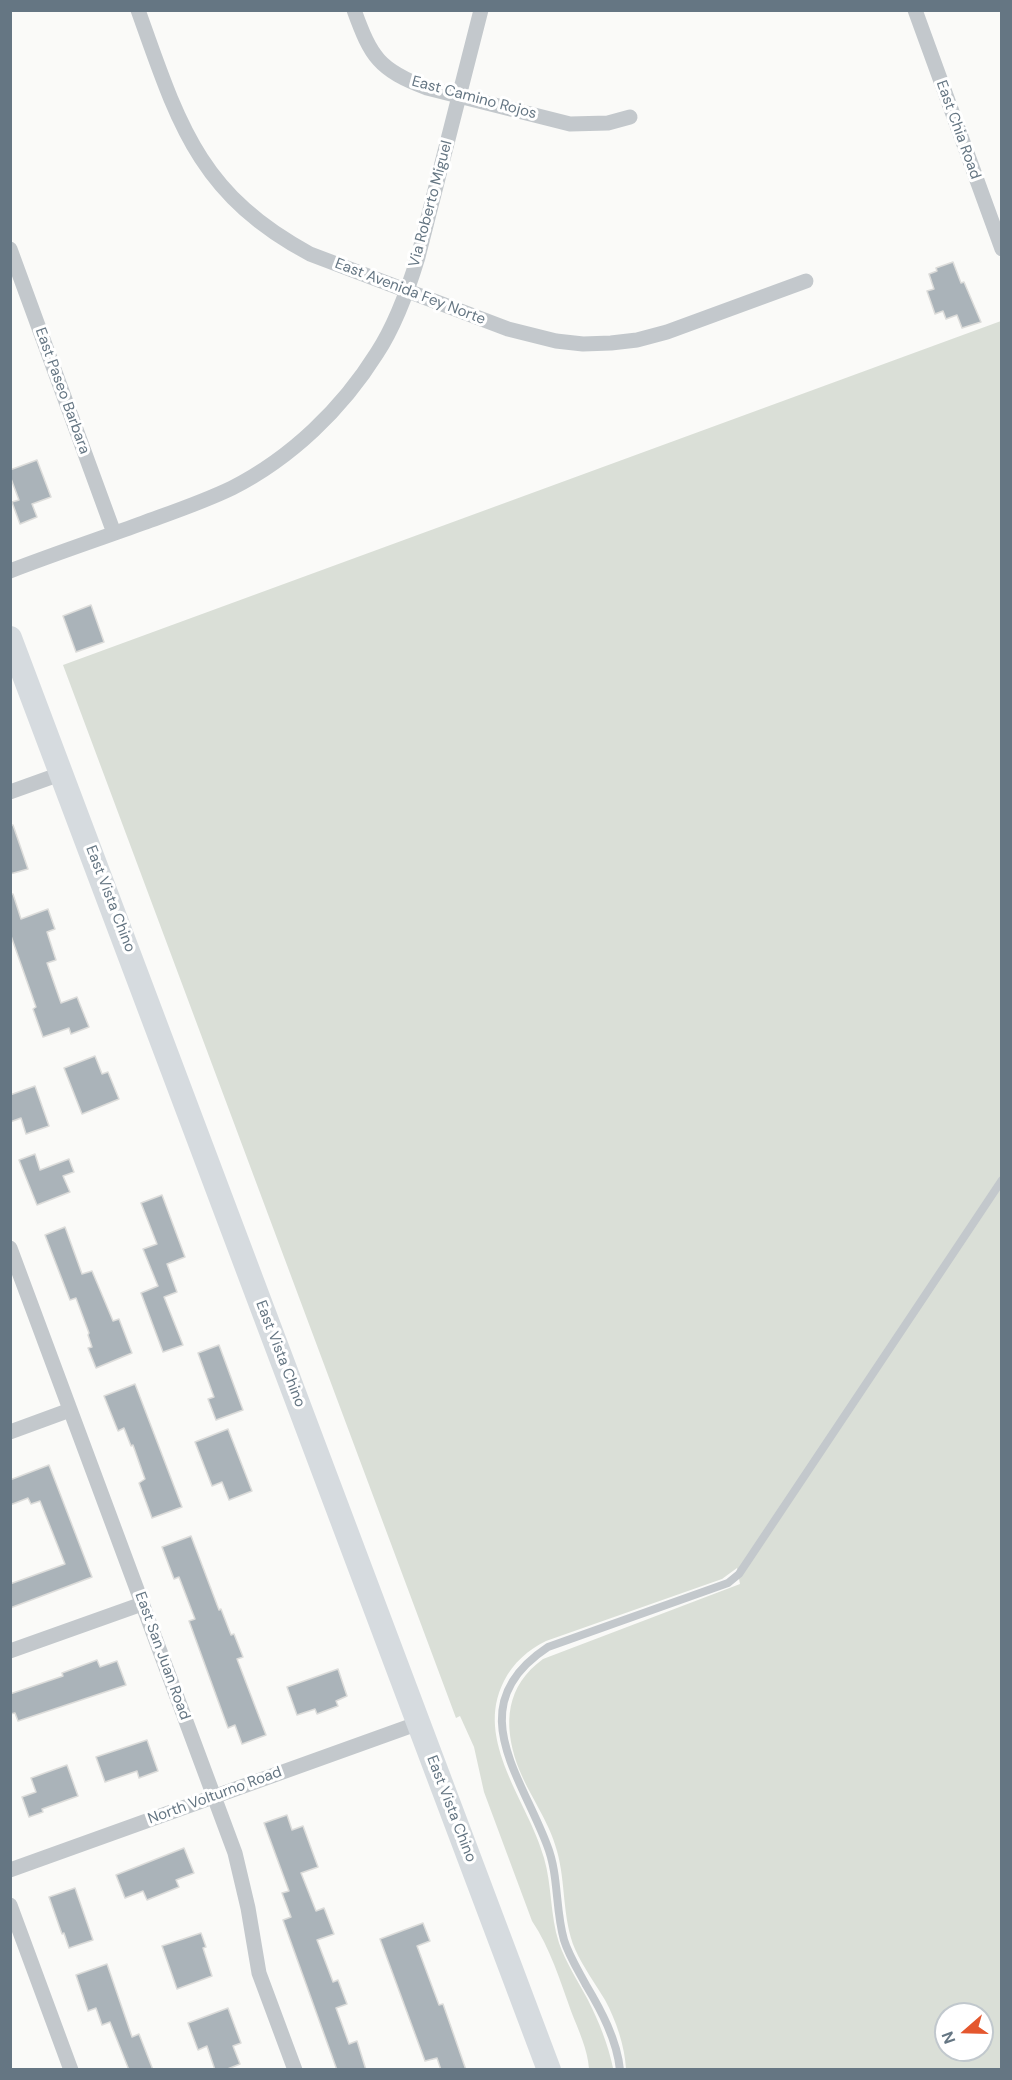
<!DOCTYPE html>
<html>
<head>
<meta charset="utf-8">
<style>
	body { margin:0 }
	#map { position:relative; width:1012px; height:2080px; overflow:hidden; background:#fafaf8; font-family:"DM Sans",sans-serif }
	canvas { display:block }
	.frame { position:absolute; inset:0; border:12px solid #657683; pointer-events:none }
	.north { position:absolute; left:934px; top:2002px; width:60px; height:60px; box-sizing:border-box; background:#fff; border:2px solid #c1c8cd; border-radius:50%; rotate:250deg; font-size:16px; font-weight:700; line-height:24px; text-align:center; color:#657683 }
	.north::after { content:''; display:block; margin:auto; width:21px; height:27px; background:#e4572e; clip-path:polygon(50% 0,100% 100%,50% 72%,0 100%) }
</style>
</head>
<body>
<div id="map">
<canvas width="1012" height="2080"></canvas>
<div class="frame"></div>
<div class="north">N</div>
</div>
<script>
const c = document.querySelector('canvas').getContext('2d');
c.lineJoin = 'round';
function paint(path, color) {
  c.fillStyle = color;
  c.fill(path, 'evenodd');
}
function stroke(path, color, width, dash) {
  c.strokeStyle = color;
  c.lineWidth = width;
  c.lineCap = dash ? 'butt' : 'round';
  c.setLineDash(dash || []);
  c.stroke(path);
}
function label(font, color, halo, rows, align = 'center') {
  c.font = font + ' "DM Sans",sans-serif';
  c.lineWidth = 6;
  c.setLineDash([]);
  c.textBaseline = 'middle';
  c.strokeStyle = halo;
  c.fillStyle = color;
  for (const [text, x, y, turn = 0] of rows) {
    c.save();
    c.translate(x, y);
    c.rotate((+turn || 0) * Math.PI / 180);
    c.textAlign = isNaN(turn) ? turn : align;
    if (halo) c.strokeText(text, 0, 0);
    c.fillText(text, 0, 0);
    c.restore();
  }
}
paint(new Path2D(`
	M1001,321v1748h-375c-1,-22 -10,-49 -21,-69 -10,-17 -22,-33 -30,-51 -13,-31 -9,-66 -18,-98 -8,-31 -29,-57 -40,-87 -14,-41 -11,-78 26,-105l197,-75 -3,-16 -15,11 -176,62c-18,9 -33,22 -42,40 -31,60 25,121 40,177 8,27 6,57 15,85 7,20 19,38 29,57 11,22 20,44 25,68l-24,1c-1,-19 -11,-40 -18,-58 -11,-31 -21,-63 -39,-90l-48,-129 -10,-45 -14,-31 -4,2 -393,-1053zM946,2014h36v36h-36z`), '#dadfd7');
const building = new Path2D(`
	M953,262l8,21 3,-1 17,40 -19,6 -5,-13 -11,4 -3,-8 -8,3 -8,-23 7,-2 -5,-15 8,-3 -1,-3z
	M37,460l14,37 -19,7 5,13 -17,7 -8,-22 7,-2 -9,-24v-6z
	M91,605l13,37 -28,10 -13,-36z
	M13,825l15,44 -18,5v-48z
	M10,894h3l8,25 27,-10 7,20 -8,3 9,28 -9,3 14,40 16,-6 12,30 -18,7 -2,-6 -26,9 -10,-28 3,-2 -26,-74z
	M95,1056l7,18 6,-2 11,27 -37,15 -18,-46z
	M35,1086l14,40 -23,8 -5,-16 -11,4v-27z
	M35,1154l5,16 29,-11 5,13 -11,4 7,16 -33,13 -18,-45z
	M162,1195l23,62 -18,7 10,28 -13,5 19,48 -20,7 -22,-59 17,-7 -15,-37 14,-5 -16,-41z
	M65,1227l17,47 10,-3 21,50 6,-2 13,34 -36,15 -8,-20 4,-1 -4,-12 1,-2 -13,-35 -6,2 -25,-65z
	M219,1345l24,65 -27,10 -8,-21 6,-2 -16,-44z
	M135,1384l47,123 -30,11 -13,-35 6,-4 -12,-34 -2,1 -7,-18 -6,3 -14,-35z
	M228,1429l24,62 -23,9 -7,-18 -10,4 -17,-44z
	M49,1465l43,112 -82,31v-24l55,-20 -25,-63 -9,3 -3,-6 -18,7v-25z
	M191,1536l28,74 2,-1 10,26 3,-1 9,23 -6,2 29,76 -24,9 -7,-19 -7,3 -39,-107 6,-2 -16,-42 -5,2 -12,-32z
	M97,1660l3,7 17,-6 9,24 -108,36 -3,-8 -5,1v-20l53,-18 -1,-3z
	M338,1669l9,27 -11,5 2,5 -21,8 -2,-5 -18,6 -10,-28z
	M147,1740l11,31 -19,7 -2,-7 -32,11 -9,-25z
	M67,1765l11,31 -36,13 1,3 -14,5 -7,-20 14,-5 -5,-14z
	M287,1815l5,15 11,-4 15,41 -17,6 15,38 8,-3 10,26 -17,6 16,42 5,-2 9,24 -11,4 13,36 8,-3 9,29h-29l-54,-150 8,-3 -9,-24 7,-2 -25,-68z
	M184,1848l10,25 -18,7 3,7 -32,13 -4,-9 -18,7 -9,-23z
	M75,1888l18,52 -24,8 -5,-15 -2,1 -13,-37z
	M423,1923l7,18 -13,5 22,59 4,-1 23,66h-25l-4,-12 -12,3 -45,-122z
	M201,1933l5,14 -3,1 9,28 -35,13 -15,-43z
	M107,1964l25,73 7,-3 14,36h-24l-19,-48 -8,3 -6,-17 -8,3 -12,-36z
	M228,2008l13,35 -8,3 7,18 -15,6h-10l-8,-24 -9,4 -10,-27z`);
paint(building, '#aab3b9');
stroke(building, '#dcdcda', 1.5);
stroke(new Path2D(`
	M620,2070c-3,-30 -19,-60 -34,-85 -8,-15 -17,-29 -22,-45 -9,-31 -5,-65 -17,-95 -27,-72 -87,-140 1,-198l180,-64 11,-9 263,-394`), '#c3c8cc', 8);
stroke(new Path2D(`
	M138,10c40,112 60,184 172,244l198,75 48,12 27,3 28,-1 26,-3 30,-8 139,-51
	M354,10c17,47 25,60 73,78l143,36 38,-1 22,-6
	M915,10l87,239
	M10,249l104,284
	M10,571c44,-17 89,-32 133,-48 30,-11 60,-21 89,-35 59,-30 110,-79 145,-135 19,-29 31,-63 41,-96l63,-247
	M10,792l53,-19
	M10,1248l225,605 13,55 11,65 36,97
	M10,1432l60,-22
	M10,1651l132,-47
	M10,1870l409,-147
	M10,1905l61,165`), '#c3c8cc', 15);
stroke(new Path2D(`
	M10,638l539,1432`), '#d6dbdf', 24);
label('15px', '#657683', '#fff', [
	["East Camino Rojos",474,98,15],
	["East Chia Road",958,130,70],
	["Via Roberto Miguel",431,204,-75],
	["East Avenida Fey Norte",410,292,21],
	["East Paseo Barbara",62,391,70],
	["East Vista Chino",110,899,69],
	["East Vista Chino",280,1354,69],
	["East San Juan Road",162,1656,70],
	["North Volturno Road",215,1796,-20],
	["East Vista Chino",451,1809,69]
]);
</script>
</body>
</html>
